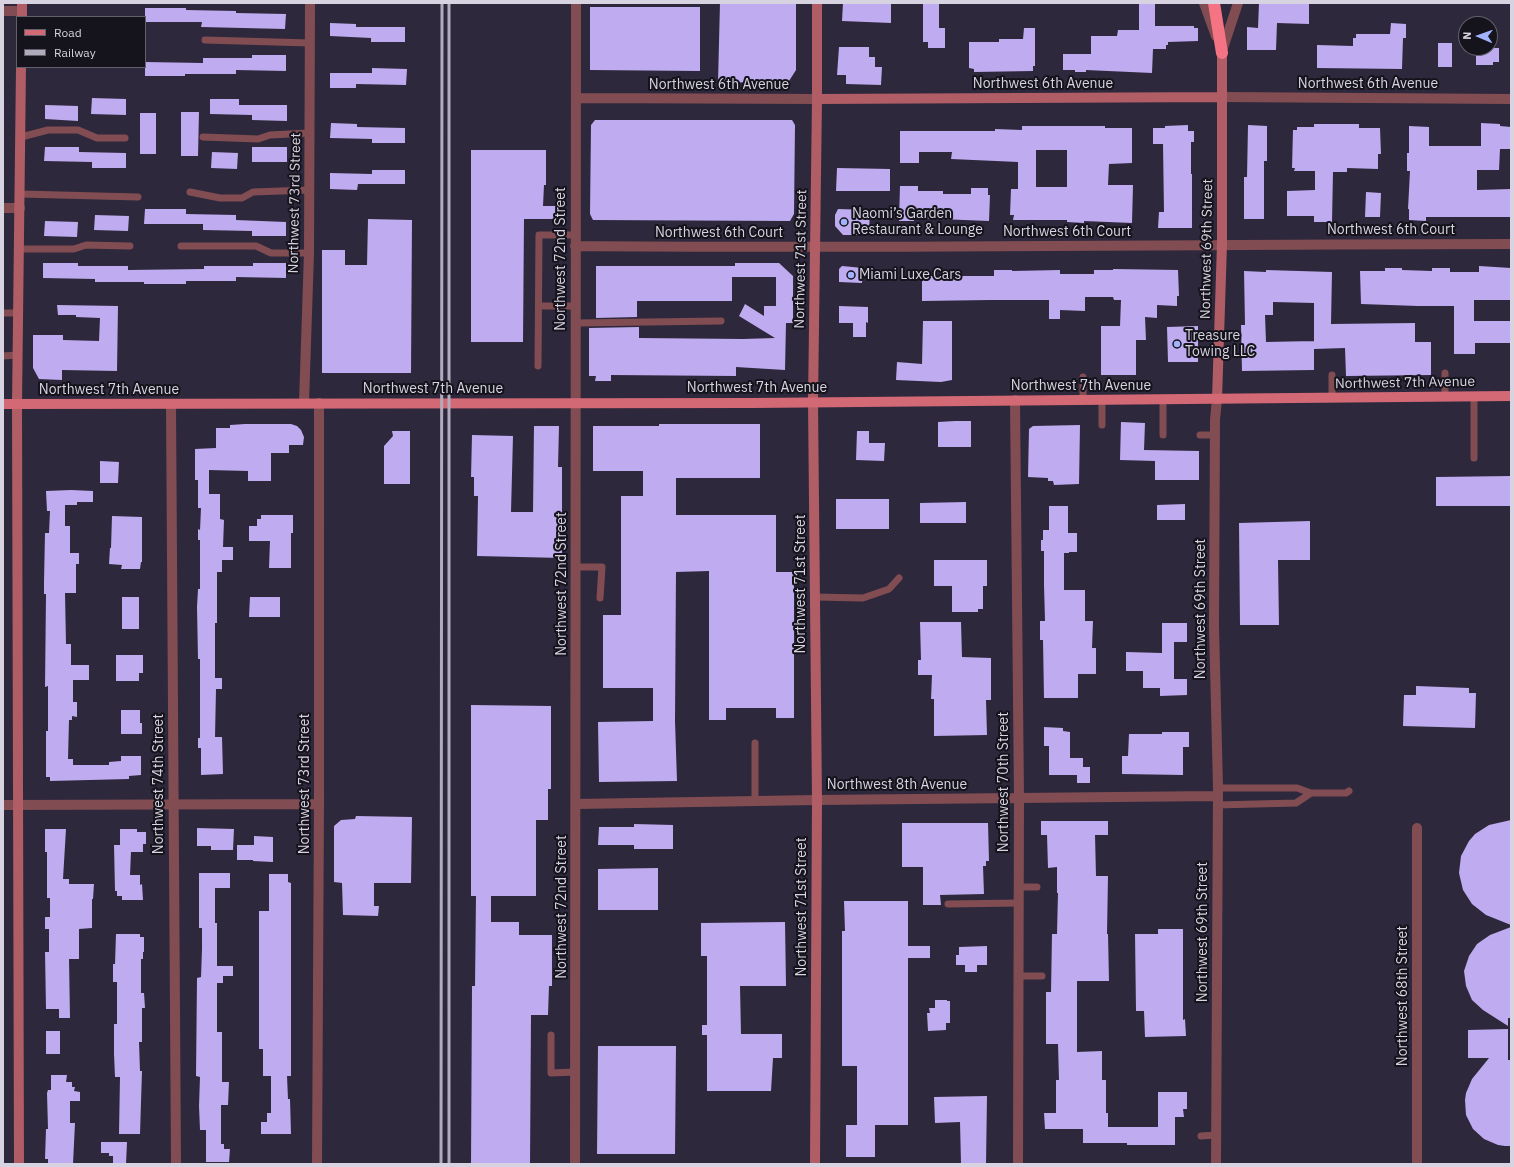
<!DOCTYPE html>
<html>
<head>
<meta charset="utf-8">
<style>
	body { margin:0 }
	#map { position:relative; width:1514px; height:1167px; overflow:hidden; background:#2e283c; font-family:"IBM Plex Sans",sans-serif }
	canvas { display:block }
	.frame { position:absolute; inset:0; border:4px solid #d7d3e1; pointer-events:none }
	.legend { position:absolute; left:16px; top:16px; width:130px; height:52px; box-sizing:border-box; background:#15131c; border:1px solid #63606b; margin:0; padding:5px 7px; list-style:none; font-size:12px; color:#d7d3e1 }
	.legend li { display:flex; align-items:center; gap:8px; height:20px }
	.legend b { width:20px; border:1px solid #63606b }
	.north { position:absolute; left:1458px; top:16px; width:40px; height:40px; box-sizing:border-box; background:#15131c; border:1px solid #63606b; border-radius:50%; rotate:272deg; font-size:11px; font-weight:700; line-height:16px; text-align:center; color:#d7d3e1 }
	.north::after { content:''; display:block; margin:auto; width:14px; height:18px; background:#a1b3fd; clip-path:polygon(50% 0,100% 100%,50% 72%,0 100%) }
</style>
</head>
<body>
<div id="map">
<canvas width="1514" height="1167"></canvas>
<div class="frame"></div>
<ul class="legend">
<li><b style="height:5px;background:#d46976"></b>Road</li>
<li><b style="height:5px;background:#b0acbb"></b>Railway</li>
</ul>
<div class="north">N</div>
</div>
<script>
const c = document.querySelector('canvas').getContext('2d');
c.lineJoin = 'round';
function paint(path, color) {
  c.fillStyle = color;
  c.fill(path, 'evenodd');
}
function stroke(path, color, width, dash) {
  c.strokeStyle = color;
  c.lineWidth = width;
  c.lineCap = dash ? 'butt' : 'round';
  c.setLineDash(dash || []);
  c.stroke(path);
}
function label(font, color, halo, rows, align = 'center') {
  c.font = font + ' "IBM Plex Sans",sans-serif';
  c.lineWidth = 4;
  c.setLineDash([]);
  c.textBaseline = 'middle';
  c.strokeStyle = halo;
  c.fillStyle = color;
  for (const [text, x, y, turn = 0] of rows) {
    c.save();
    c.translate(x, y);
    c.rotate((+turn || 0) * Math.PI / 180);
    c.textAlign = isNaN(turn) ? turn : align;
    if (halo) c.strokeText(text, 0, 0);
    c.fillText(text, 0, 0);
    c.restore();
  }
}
paint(new Path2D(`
	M720,3h76v67l-7,11 -7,2 -64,-1z
	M843,3h48v20l-49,-2z
	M923,3h16v25h6v20h-17v-6h-5z
	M1139,3h16v23h39v2h4v13l-30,1v3h-2v4h-13l-1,24 -66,-3v2h-11v-2h-12v-16h28v-18h26l1,-6h21z
	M1259,3h50v21l-32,-1 -1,27h-29v-23l11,1z
	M590,7h110v64l-110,-1z
	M145,8h41v2l50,1v2l50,1 -1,15 -84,-2 1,-5h-57z
	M330,23l26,1v3h49v15h-34v-4l-41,-2z
	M1391,23l15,1v14h-3l-1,31 -85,-1v-23l36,1v-8h3v-4h34z
	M1024,28h11v38h-2v5l-59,1v-3l-5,-1v-26h30v-3h24z
	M1438,43h14v24h-14z
	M839,47h30v10h6v10h7l-1,18 -35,-1v-9h-9z
	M1476,48h23v14h-6v3h-17z
	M252,55h34v16l-50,-1v4h-51v2h-40v-14l58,1v-5h49z
	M372,68l35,1 -1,16 -50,-1v4h-26v-15h42z
	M92,98l34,1v16l-35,-1z
	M210,99h29v6h48v16l-35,-1v-5l-42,-1z
	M45,105l33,1v15l-33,-2z
	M181,112h18l-1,44h-17z
	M140,113h16v41h-16z
	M595,120h197l3,5 -1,89 -4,7 -197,-1 -3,-6 1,-89z
	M331,123l26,1v3l48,1v15h-33v-4l-42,-1z
	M1481,123l19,1v2l11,1v22h-11l-1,21h-22v20l34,-1v28h-85v4l-17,-1v-11h-1l2,-38h-3v-18h2v-27l20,1v19h52z
	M1314,124h45v4h21l1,26h-3v15l-31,-1v4h-14l-1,50h-18v-6h-27v-25l28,-1v-19h-21l1,-3h-3l1,-38h4v-3h17z
	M1188,125v6h6v11h-3v32h1v54h-34l1,-16h5l-1,-68h-10v-16h12v-2z
	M1248,125l19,1v35h-3v58h-20v-42h3z
	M1022,126h83v2h27v35l-23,1 -1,21h25l-1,38 -48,-2v2l-17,-1v-2h-54l1,-5h-4l1,-26h7v-27l-67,-3 1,-7h-33v11h-19v-32h95v-2l27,1zM1036,150h31v37h-31z
	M45,147h34v5l47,1v15h-34v-6l-48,-1z
	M252,147h35v15h-35z
	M471,150h75v35h-2l-1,21h16l1,13h-36l-1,123h-52z
	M212,152l26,1 -1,16 -26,-1z
	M837,168l53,1v22h-54z
	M372,170h33v14h-47l-1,6 -27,-1v-16l42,1z
	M900,186h18v5h25v3h28v-6h17v7h2l-1,26 -75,-3v3h-15z
	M1366,192l15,1 -1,24h-15z
	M145,209h41v5l50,1v5l50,2v14h-34v-5l-49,-1v-6h-59z
	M838,209l32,1 -1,23h-9v2h-17l-8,-9v-11z
	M95,215l34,1 -1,15 -34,-1z
	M368,219l44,1 -1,153h-89v-123h23v15h22z
	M45,221l33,1 -1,15 -33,-1z
	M43,263h35v3h50v4l76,-1v-3h49v-3h33v15l-50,-1v4h-50v3h-42v-2h-49v-3l-52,-1z
	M735,263h44l14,13v47h-7l-1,47 -49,-3v9l-125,-1v6h-16l1,-5h-7v-48l50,-1v11l104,1 32,-1 -36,-22 6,-12 19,12v-10h12v-29h-44v24h-95v16l-41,1v-52h139z
	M842,266l21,2 -1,15 -23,-1v-13z
	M1479,266l32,2v32h-37v21h37v22h-36v11h-21v-48h-36l-57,-2 -1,-33h25v-3h17v2l30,1v-3h18v4h29z
	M1113,269l65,1 1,26h-2v10l-20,-1v13l-12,-1 1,23h-10v35h-35v-49h19l1,-26h-7l-1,-3h-28v14l-25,-1v9h-11v-19h-59l-68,1v-25h72v-6h18v1l48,-1v4h34v-4h19z
	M1266,270l66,2 -1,52 84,-1v19h16v33l-85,1 -1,-28 -31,1v-46l-41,-1v13h-8l1,27 48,-1v29l-72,1 -1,-46h4l-1,-54 22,1z
	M57,305l61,1 -1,65 -55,-1v10l-23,-1 -6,-11v-33h30v5l36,1 1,-23 -24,-1v-2h-18z
	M839,306l29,1v16l-2,-1v15h-13v-14h-14z
	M923,321h29v59l-11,2 -45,-2 1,-18 25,2z
	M1198,326v36h-30l-1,-35z
	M955,421h16v26h-33v-25z
	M1121,422l24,1 -1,27 55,1v29h-44v-19l-35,-1z
	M245,424h46l6,2 4,4 3,7 -1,8h-14v8h-18v28h-23v-10l-39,-1v24h11v25l4,1 -1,27h10v13h-11v12h-5v51h-2v55h7v11h-6l-1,48h7l1,37 -22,1v-27h-3v-10h2v-79h-2l-1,-52 1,-18h2v-49h-2v-11l2,1 1,-22h-3v-28h-3v-31l21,-1v-20h14v-3z
	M659,424h101v54h-84v37h100v57h18v146h-18v-10h-50v12h-17v-149l-33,1 -1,149 2,60 -78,1 -1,-60 55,-1v-33h-50v-73h18v-119h22v-25h-50v-45h66z
	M1080,425l-1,59 -25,1 -1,-4h-5v-3l-20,-1 1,-48 4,-3z
	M534,426h25l-1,41h4v91l-85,-2 1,-60h-4v-19h-3l1,-42 41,1 -2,76h22z
	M392,431h18v53h-26v-38l9,-10z
	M857,431h12v12h16l-1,18 -28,-1z
	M100,461l19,1 -1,21h-18z
	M1511,476v30h-75v-29z
	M71,490l22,1v11h-16v3h-12v21h5v27h9v11h-3v29h-11l1,51h5v21h18v15h-16v22h4v15l-5,-1v4h-3l-1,39h5v6h36v-3l12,-1v-5h20v19l-12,1v3l-79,2v-4h-4v-46h2v-45l-3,1 1,-93h-2v-12l1,-49h4l1,-22h-3l-1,-20z
	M836,499h53v30h-53z
	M966,502v21h-46v-20z
	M1185,504v16h-28v-15z
	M1049,506h19v27h9v19h-8v1h-5v37h21v31h8l-1,27h4v26h-18v24h-34l-1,-58h-3v-19h5l-1,-36v-34h-3v-11h2v-10h6z
	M261,515h32v18h-2v35h-22l1,-27h-21v-15h8v-7h4z
	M112,516l30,1v45h-1l-1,7h-19l1,-4 -13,-1 1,-16h1z
	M1310,521v39h-32l1,65h-39l-1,-102z
	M934,560h53v26h-4v23h-5v3h-26v-26h-18z
	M122,597h17v32h-17z
	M250,597h30v20h-31z
	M920,622h41l1,35 29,1v42h-5l1,35 -53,1v-37h-3l1,-24h-14v-15h3z
	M1162,623h25v19h-13v37h13v16l-27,1v-8h-17v-17h-17v-19l36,1z
	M116,655h27v18h-4v8h-23z
	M1416,686l53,2v5h7l-1,35 -72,-2 1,-31h12z
	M471,705l80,1v83h-3v31h-12v76h-45v26h28v13h33v51h-3l-1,29h-17l-1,149h-59l1,-178h3l1,-90h-5z
	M121,710h19v13h2v11h-21z
	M1044,727l19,1v3l7,1v26h13v9h7v16h-13v-8h-28v-29h-5z
	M1162,732h27v15h-6v28l-61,-1v-18h6l1,-22h33z
	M356,816l56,1 -1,66h-37v23h5l-1,10 -35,-1 -1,-32 -8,-1v-56l7,-6 14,-1z
	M1511,820v105l-25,-10 -14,-11 -9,-14 -4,-17 2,-17 8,-15 6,-7 14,-9z
	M1041,821h67v14h-13l1,41h12l-1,58h1l1,47h-32v71l25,-1v29h4v33h2v14h50v-35h29v17h-4l1,8h-9v28h-48v-2h-44v-14h-38l-1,-16h12v-33h3l-1,-36h-12v-52h5l1,-58h5l1,-41h-1v-26l-9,1 -1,-33h-6z
	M902,823h86l1,38h-3v5h-3l1,28 -44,1 1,10h-18v-38h-21z
	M634,824l39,1v24h-39v-4h-36l1,-18h35z
	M197,828l37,1 -1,21h-22v-4h-14z
	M45,829h21l-3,50h6v5h25l-1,15h-1v29l-13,1v30h-10l1,59h-11v-9h-13l-1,-57h4v-23h-4v-12h5v-19h-3v-46h-2z
	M120,829h17v3h9v12h-3v8h-12l-1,23h10v10l2,-1 1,16h-21v-4h-5v-5h-2l-1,-46h6z
	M254,836l19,1v25l-20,-1v-1h-16v-15h17z
	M658,868v42h-60v-41z
	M199,873h31v15h-15v35h2v43h16v10h-10v7h-6v49h5v50h7l-1,23h-7v39h3v5h6l-1,13h-23v-32h-6l-1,-24 1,-29 -4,-1 1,-98 4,-1 1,-28v-21h-3z
	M269,874h19v8l3,1v193h-4l1,23h2l1,35h-30v-12h6v-9h4v-37h-8v-27h-4v-138h10z
	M844,901h64v45h22v12h-22v167h-33v32h-29v-32h11v-59h-15v-135h3z
	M785,922l1,64h-46l1,48h41v24h-9l-2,33h-64v-56h-5v-10h5v-69h-6v-33z
	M1511,927v91h-3v8l-25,-16 -11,-10 -6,-14 -2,-15 5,-15 8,-12 13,-9z
	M1158,929h25v91l2,-1 1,17 -41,1 -1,-26h-8l-1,-77h23z
	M116,934h24v3h4v15h-1v7h-2v34h3l1,15h-3v34h-3l1,29h2l-2,63h-21l1,-57h-5l-1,-23v-30h3v-42h-4v-18h2z
	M987,946v19h-10v7h-12v-7h-9v-10h3v-8z
	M935,1000h12v1h3v22h-4v7l-18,1 -1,-18h3l-1,-5h6z
	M1508,1029v31h3v86h-6l-7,-1 -14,-6 -11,-10 -7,-14 -1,-15 1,-7 6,-14 17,-21h-21v-28z
	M46,1031h14v23h-14z
	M598,1046h78l-1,108h-78z
	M51,1075h16l-1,7h6v5h3l-1,4 6,1v9h-10v22h5l-2,41h-25v-5h-3l1,-30h2l-1,-36 1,-3h3z
	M987,1096l-1,68h-25l-1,-42 -25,1 -1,-26z
	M101,1142h26l-1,22h-13v-8h-4v-3h-8z`), '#bfabef');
stroke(new Path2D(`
	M205,40l105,3
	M21,137l27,-7h30l19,8h28
	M203,137l55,2 12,-4 39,-2
	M190,192l30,6h22l11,-6 56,-2
	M20,194l118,3
	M181,246h75l15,7h38
	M19,249h55l12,-4 44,1
	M539,306h36
	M3,313h15
	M575,323l146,-2
	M3,356l15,-1
	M538,366l1,-131h36
	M1445,373v24
	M1332,375v23
	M1163,399v36
	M1083,400v-23
	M1102,425v-25
	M1200,435h15
	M1474,458v-62
	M576,567h26l-2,31
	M815,597l48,1 26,-9 10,-11
	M1311,793h35l3,-2
	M755,801v-58
	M1217,805l79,-2 15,-10 -14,-5h-79
	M1019,887h18
	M948,904l71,-1
	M1019,976h23
	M551,1035v38l24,-1
	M1201,1136l15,-1`), '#824d52', 7);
stroke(new Path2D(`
	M1204,3l12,33
	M3,11h19
	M1222,51l16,-48
	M1222,97l289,2
	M576,98l241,1
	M3,208h17
	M575,246c312,3 624,-2 936,-2
	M1015,400l4,398 -1,366
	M304,403l5,-150 1,-250
	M171,404l5,760
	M576,804l241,-4 400,-4
	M3,805l316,-1
	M1417,828v336
	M317,1164l2,-360v-401
	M575,1164l1,-1161
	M1216,1164l2,-376 -4,-162 1,-206 2,-21`), '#824d52', 10);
stroke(new Path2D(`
	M22,17v-14
	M817,99l405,-2
	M1217,399l5,-155v-191
	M19,1164l-2,-760 4,-337
	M815,1164l2,-364 -4,-398 4,-303v-96`), '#b05d66', 10);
stroke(new Path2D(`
	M3,404l749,-1 759,-7`), '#d46976', 10);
stroke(new Path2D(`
	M1214,3l8,50`), '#f57483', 12);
stroke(new Path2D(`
	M441,1164l1,-1161
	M449,1164v-1161`), '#b0acbb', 3);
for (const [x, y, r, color] of [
	[844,222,4,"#a1b3fd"],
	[851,275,4,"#a1b3fd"],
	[1177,344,4,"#a1b3fd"]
]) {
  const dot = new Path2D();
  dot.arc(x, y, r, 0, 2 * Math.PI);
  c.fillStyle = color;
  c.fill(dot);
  stroke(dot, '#15131c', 1.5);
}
label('14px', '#d7d3e1', '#15131c', [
	["Northwest 6th Avenue",1043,84],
	["Northwest 6th Avenue",1368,84],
	["Northwest 6th Avenue",719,85],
	["Northwest 73rd Street",295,203,-89],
	["Northwest 6th Court",1391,230],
	["Northwest 6th Court",1067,232],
	["Northwest 6th Court",719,233],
	["Northwest 69th Street",1207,249,-89],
	["Northwest 72nd Street",561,259,-90],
	["Northwest 71st Street",801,259,-89],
	["Northwest 7th Avenue",1405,383,-1],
	["Northwest 7th Avenue",1081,386],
	["Northwest 7th Avenue",757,388],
	["Northwest 7th Avenue",433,389],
	["Northwest 7th Avenue",109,390],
	["Northwest 72nd Street",562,584,-90],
	["Northwest 71st Street",801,584,-90],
	["Northwest 69th Street",1201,609,-90],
	["Northwest 70th Street",1004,782,-90],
	["Northwest 74th Street",159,784,-90],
	["Northwest 73rd Street",305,784,-90],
	["Northwest 8th Avenue",897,785],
	["Northwest 72nd Street",562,907,-90],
	["Northwest 71st Street",802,907,-90],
	["Northwest 69th Street",1203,932,-90],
	["Northwest 68th Street",1403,996,-90]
]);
label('14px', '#d7d3e1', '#15131c', [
	["Naomi’s Garden",852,214],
	["Restaurant & Lounge",852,230],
	["Miami Luxe Cars",859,275],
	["Treasure",1185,336],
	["Towing LLC",1185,352]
], 'left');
</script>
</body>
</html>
